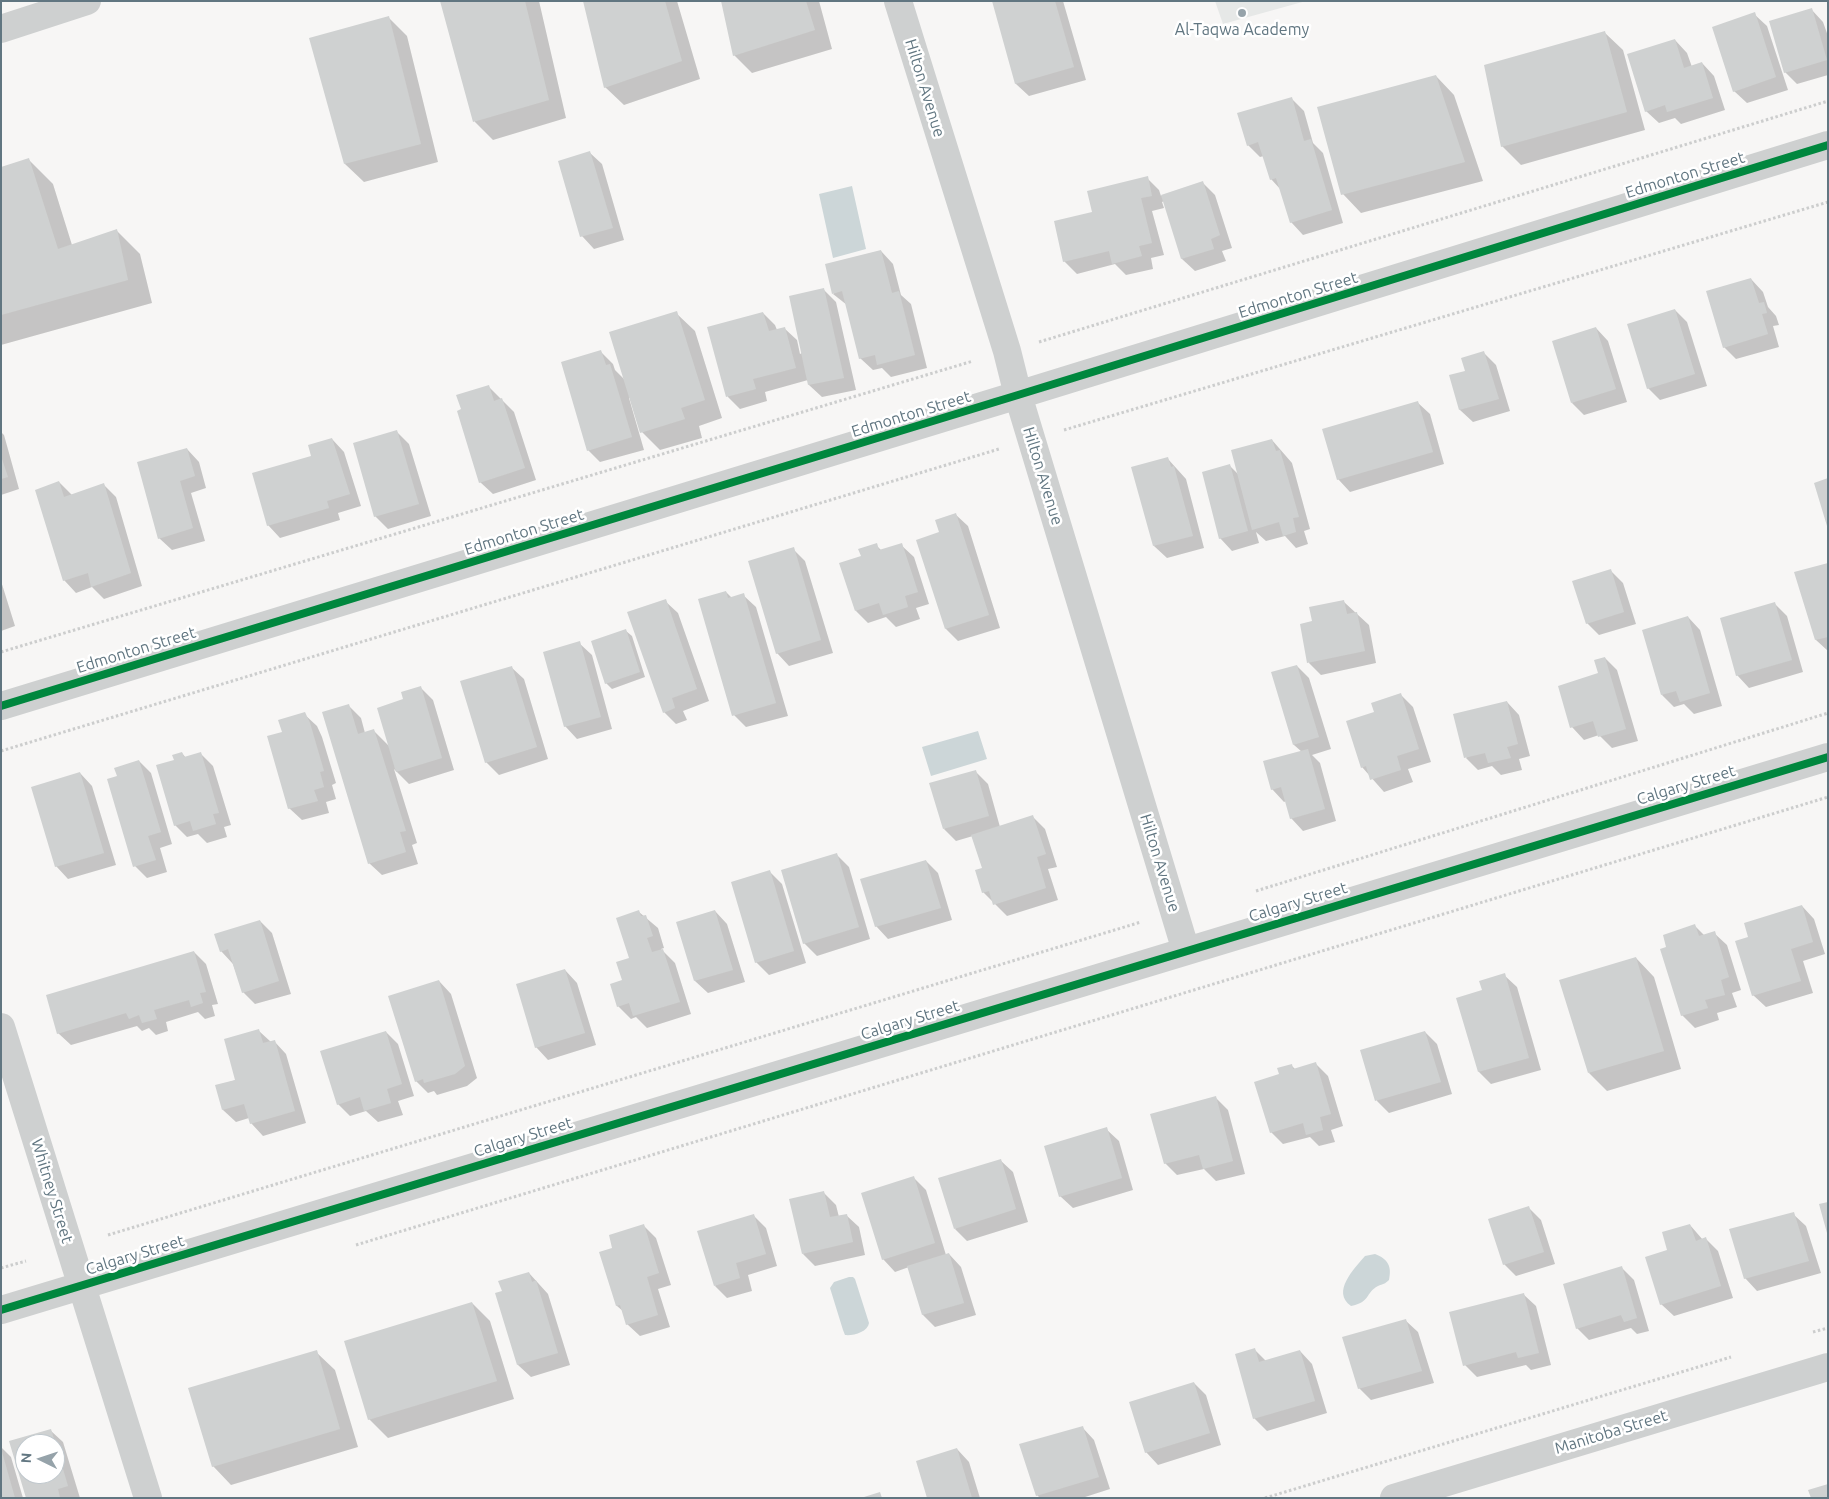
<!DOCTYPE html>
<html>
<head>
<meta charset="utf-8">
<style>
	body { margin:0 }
	#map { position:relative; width:1829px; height:1499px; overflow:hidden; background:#f7f6f5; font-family:Ubuntu,sans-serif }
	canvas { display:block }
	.frame { position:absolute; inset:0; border:2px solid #617681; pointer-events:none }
	.north { position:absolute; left:15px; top:1434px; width:50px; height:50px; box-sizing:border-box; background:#fff; border:1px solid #c0c8cd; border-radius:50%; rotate:274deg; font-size:14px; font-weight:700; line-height:20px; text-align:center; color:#617681 }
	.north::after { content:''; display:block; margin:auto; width:18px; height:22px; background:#96a3aa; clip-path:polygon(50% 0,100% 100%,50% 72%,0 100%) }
</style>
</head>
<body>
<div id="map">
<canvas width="1829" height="1499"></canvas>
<div class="frame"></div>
<div class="north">N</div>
</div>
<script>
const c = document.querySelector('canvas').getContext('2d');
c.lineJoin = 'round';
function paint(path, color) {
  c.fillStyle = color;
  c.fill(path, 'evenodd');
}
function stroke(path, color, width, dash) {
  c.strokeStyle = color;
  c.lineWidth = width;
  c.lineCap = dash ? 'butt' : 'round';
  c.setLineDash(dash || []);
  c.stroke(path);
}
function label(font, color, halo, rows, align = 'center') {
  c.font = font + ' Ubuntu,sans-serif';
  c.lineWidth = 5;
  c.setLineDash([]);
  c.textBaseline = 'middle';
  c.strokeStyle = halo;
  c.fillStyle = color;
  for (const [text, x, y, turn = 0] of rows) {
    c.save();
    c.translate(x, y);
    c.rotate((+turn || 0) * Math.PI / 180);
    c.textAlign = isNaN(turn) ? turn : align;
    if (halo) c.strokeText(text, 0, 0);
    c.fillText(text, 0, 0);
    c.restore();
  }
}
paint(new Path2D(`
	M1215,1h91l-83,23z`), '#e6e8e7');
paint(new Path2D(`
	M852,186l14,63 -33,9 -14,-64z
	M978,731l9,28 -56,17 -9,-29z
	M1375,1254c13,5 17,12 14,26 -4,4 -6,4 -11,6 -13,7 -7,16 -27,20 -20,-14 3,-37 14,-50z
	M849,1277h4l2,2 14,44c-1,9 -16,13 -24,12l-2,-5 -13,-42 4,-6z`), '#ccd6d8');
paint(new Path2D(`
	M441,1h98l27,117 -73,22 -18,-18z
	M584,1h93l23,78 -76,26 -19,-18z
	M722,1h97l13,48 -80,24 -18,-18z
	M993,1h70l23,79 -57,16 -13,-12z
	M1811,9l12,13 5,14v39l-31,9 -12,-12z
	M1754,14l13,12 21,64 -41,13 -13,-12z
	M389,18l18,18 31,126 -74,20 -19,-18 -34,-125z
	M1604,32l19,18 22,80 -124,35 -19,-19z
	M1675,40l12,13 5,14 10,-4 12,13 11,34 -44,14 -6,-6 -16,5 -13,-12z
	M1436,76l18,19 29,86 -122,32 -18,-19z
	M1291,98l13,13 9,32 10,10 20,70 -40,12 -12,-13 -10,-32 -10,-11 -7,-23 -4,1 -12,-12z
	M589,152l13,12 22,76 -30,9 -12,-13z
	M29,160l24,24 19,61 45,-14 23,23 12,49 -151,42v-176z
	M1147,178l12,12 2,6 42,-13 12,12 17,53 -10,3 4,10 -31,10 -13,-12 -18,-58 -2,1 2,6 -12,3 12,44 -13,3 2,11 -27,6 -11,-11 -38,10 -13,-13 30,-48z
	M881,251l12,13 8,31 10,9 16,64 -36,9 -9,-9 -9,2 -13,-12 -13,-53 -14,-11z
	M1751,279l12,13 5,15 8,9 3,9 -6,1 6,21 -43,12 -12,-12z
	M824,290l12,12 20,88 -34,7 -13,-12 -1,-5 -43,12 2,9 -27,8 -12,-12 -19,-69 54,-15 12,12 2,5 7,-2 13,12 3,14 2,-1z
	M1675,310l12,12 20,64 -47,14 -12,-12z
	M676,313l19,18 27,87 -23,8 3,12 -42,12 -18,-18 -11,-35 -2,1 15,52 -44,12 -12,-12 13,-98 12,12 2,6 11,11z
	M1596,328l12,13 19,61 -43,13 -12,-12z
	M1484,353l12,12 14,46 -37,11 -13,-12 -9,-34 16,-4z
	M488,386l26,26 22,68 -43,14 -13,-12z
	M1417,402l13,12 14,50 -94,28 -12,-13z
	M1,432l3,3 15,54 -18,6z
	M397,432l12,12 22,72 -43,13 -13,-13z
	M332,439l12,13 17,54 -23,7 2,7 -60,18 -12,-13 45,-69z
	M1272,440l20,23 18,66 -6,2 4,13 -12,4 -11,-12 -19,5 -10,-9 3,11 -27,8 -12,-13 10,-72 9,9z
	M187,449l12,13 7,26 -15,5 14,48 -33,9 -13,-12z
	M1168,459l18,20 18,69 -37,10 -13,-12z
	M59,482l13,13 31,-11 13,13 26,89 -38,13 -12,-12 -16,6 -12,-13z
	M955,514l13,12 32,102 -42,13 -12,-12 -5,-96z
	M876,545l6,6 19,-6 13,12 15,47 -13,4 4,11 -24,8 -10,-10 -18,6 -12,-12 6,-54z
	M793,549l12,12 28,92 -44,13 -12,-13z
	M1828,564v87l-12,-11 -20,-67z
	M1611,571l12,12 13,41 -37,11 -12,-12z
	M1,581l14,45 -14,5z
	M726,592l6,6 11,-3 13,12 32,109 -42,11 -12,-12z
	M665,601l13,12 31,88 -26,10 4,9 -11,4 -12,-12z
	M1344,602l25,23 7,38 -55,12 -12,-12 4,-41z
	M1775,604l12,12 16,56 -54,16 -12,-13z
	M1688,617l12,13 22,76 -28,8 -10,-10 -10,3 -12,-12z
	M626,631l6,5 13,41 -33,12 -6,-6z
	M579,643l13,12 20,74 -35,10 -12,-13z
	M1605,658l12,12 21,71 -26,7 -13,-13 -15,5 -12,-13 28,-53z
	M1297,666l12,12 22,71 -19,6 8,8 16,58 -33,10 -12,-13 -5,-17 -2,1 -12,-13 30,-37 -8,-7z
	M511,667l13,12 24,80 -49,16 -13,-13z
	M421,688l12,12 21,70 -45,14 -15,-15 23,74 -5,2 6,19 -36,11 -13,-12 -21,-158 13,13 4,15 9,-2 15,15 15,-46z
	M1401,695l12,12 18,55 -23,7 5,13 -29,10 -22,-25 13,-54z
	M1507,702l12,13 11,41 -11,3 3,11 -21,5 -9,-9 -14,4 -12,-12z
	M304,714l13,12 5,11 14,46 -4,2 4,14 -10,3 3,11 -27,7 -13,-12 -6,-75z
	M182,753l4,5 14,-5 13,13 18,59 -7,2 3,10 -20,6 -9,-9 -11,3 -12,-12v-65z
	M139,761l12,12 21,71 -12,4 7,24 -20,6 -12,-12 -17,-89z
	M975,771l13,13 12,43 33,-10 12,12 12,38 -9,2 10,31 -51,16 -24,-24 1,-23 -11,-33 -17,5 -12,-12z
	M80,773l12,13 24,79 -48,14 -12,-13z
	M836,854l13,13 21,72 -53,17 -13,-13z
	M926,861l12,12 14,47 -64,19 -12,-13z
	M769,871l13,13 24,79 -37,12 -13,-13z
	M1802,906l12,13 11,35 -22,7 10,32 -47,14 -13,-12 -4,-57z
	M715,911l12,13 18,58 -37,11 -13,-12 -17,-58z
	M639,912l19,16 6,20 -3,1 14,14 16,51 -44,14 -11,-11 -5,2 -13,-13 13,-48z
	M260,921l12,12 19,61 -36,10 -12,-12 -10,-28 -12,-13z
	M1695,926l10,10 9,-3 13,12 14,45 -9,3 5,14 -20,6 2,7 -24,8 -13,-13 -14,-67z
	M194,952l12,12 12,40 -6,1 3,11 -10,3 -7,-7 -32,10 2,9 -12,4 -7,-7 -7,3 -5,-5 -66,19 -13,-12z
	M1636,958l18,19 27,92 -74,22 -18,-18z
	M565,970l12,13 19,62 -48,15 -12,-13z
	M1504,975l13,12 24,83 -50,14 -12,-12 -21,-73 25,-8z
	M439,981l12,13 26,84 -10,8 -30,9 -3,-4 -6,2 -12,-12z
	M259,1031l12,11 3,-1 12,13 20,69 -43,13 -12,-13 -2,-5 -13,4 -13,-12 -7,-24 20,-6z
	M386,1032l12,12 16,52 -16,5 5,14 -25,7 -12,-11 -16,5 -12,-12z
	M1425,1032l12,12 15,50 -63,19 -12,-12 -15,-50z
	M1316,1064l12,12 15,50 -12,4 4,12 -16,4 -9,-9 -27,7 -12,-12 9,-57 12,-9 4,4z
	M1216,1098l12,12 17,64 -29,7 -12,-12 -27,6 -12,-12z
	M1106,1129l13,12 14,49 -60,18 -13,-12z
	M1000,1160l13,12 15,50 -61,19 -12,-12z
	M914,1178l12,12 20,65 3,-1 12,13 15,48 -41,12 -12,-12 -14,-48 -14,5 -12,-13z
	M824,1193l12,12 3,12 7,-2 13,12 6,28 -50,11 -12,-12z
	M1529,1208l12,12 14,44 -39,12 -12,-12z
	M1793,1214l13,12 15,47 -64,18 -12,-13z
	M754,1216l12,12 11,38 -29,9 4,16 -25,7 -12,-12z
	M1690,1225l13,15 3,-1 12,12 15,47 -59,18 -13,-12 8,-53z
	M644,1226l12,12 15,47 -13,4 12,38 -30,9 -13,-12 -3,-12 -7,-6 -17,-53 14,-4z
	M1622,1268l12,12 15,51 -12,3 -6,-6 -42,12 -12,-12z
	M529,1273l19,21 22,71 -39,12 -13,-12 -15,-73z
	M1523,1294l13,12 15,59 -20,5 -5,-5 -49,12 -12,-12z
	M472,1303l18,18 24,78 -126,39 -19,-19z
	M1405,1320l13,12 16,51 -63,17 -12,-12z
	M1255,1350l11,11 34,-10 12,13 15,49 -60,18 -13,-13z
	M316,1352l19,18 23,77 -127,38 -18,-19z
	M1194,1383l12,12 15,50 -63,20 -12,-13z
	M1082,1427l12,13 16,49 -28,9h-42l-3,-3z
	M50,1430l13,12 17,56h-52l-17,-56zM25,1444h30v30h-30z
	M1,1447l10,10 12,41h-22z
	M957,1449l12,13 11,36h-51z`), '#0003');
paint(new Path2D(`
	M440,1h85l24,99 -76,22z
	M583,1h82l17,60 -78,27z
	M721,1h85l9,29 -82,26z
	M992,1h63l19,66 -59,17z
	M1812,8l15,52 -43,13 -15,-52z
	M1755,12l21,65 -43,15 -21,-65z
	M389,16l32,128 -77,20 -35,-126z
	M1605,31l22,81 -126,35 -17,-82z
	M1675,39l9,29 18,-6 11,36 -46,14 -2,-7 -20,7 -18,-58z
	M1436,75l29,87 -124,33 -24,-88z
	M1292,97l12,44 7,-2 21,71 -42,13 -14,-45 -6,2 -12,-38 -11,4 -10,-33z
	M590,151l23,77 -33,9 -22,-76z
	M29,158l29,91 59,-20 11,51 -127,35v-148z
	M1148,176l4,20 -11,2 11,45 -13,3 3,10 -30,8 -3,-13 -46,11 -9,-41 38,-9 -5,-21z
	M1203,181l17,54 -9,4 3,10 -33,10 -20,-64z
	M881,250l11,43 7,-2 16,64 -38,10 -2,-10 -16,4 -17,-68 -10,3 -7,-30z
	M1751,278l8,25 5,-1 3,11 -5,1 6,20 -45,14 -17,-57z
	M824,288l20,90 -36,7 -19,-89z
	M1675,309l20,65 -48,15 -20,-65z
	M677,311l28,89 -24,8 4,11 -45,14 -31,-101z
	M763,312l6,19 16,-4 11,41 -43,11 3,10 -30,8 -19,-70z
	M1596,327l20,62 -45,14 -19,-62z
	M601,350l5,15 4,-1 22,73 -45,14 -26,-89z
	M1484,351l15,48 -40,11 -10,-35 16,-4 -4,-13z
	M489,385l5,16 8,-3 23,70 -46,15 -22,-72 4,-2 -5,-14z
	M1418,401l15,51 -96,28 -15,-51z
	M397,430l22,74 -45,13 -21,-74z
	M332,438l18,56 -23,7 2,7 -62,18 -15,-53 59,-17 -3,-11z
	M1272,439l4,12 4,-1 19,67 -6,1 3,14 -13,4 -4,-14 -27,8 -21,-80z
	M187,448l8,28 -15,5 13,47 -35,11 -21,-77z
	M1,456l7,21 -7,2z
	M1168,457l3,10 3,-1 19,70 -40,10 -22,-79z
	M1230,464l18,67 -29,8 -17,-67z
	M1828,478v48h-1l-13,-43z
	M59,481l5,16 40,-14 27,90 -40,14 -3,-14 -25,8 -28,-91z
	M956,513l33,102 -44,14 -29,-89 23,-8 -4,-12z
	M877,543l2,7 23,-7 16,49 -13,4 3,11 -25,8 -4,-12 -24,8 -16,-48 22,-7 -3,-7z
	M794,547l27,93 -45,14 -28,-93z
	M1828,563v74l-13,3 -21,-68z
	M1611,569l13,43 -38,12 -14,-43z
	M726,591l2,7 16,-5 32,110 -44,13 -34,-117z
	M666,599l31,90 -25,9 3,10 -12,5 -36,-101z
	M1344,600l3,14 10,-2 8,39 -58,12 -7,-39 12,-3 -3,-14z
	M1775,602l17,58 -56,16 -16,-58z
	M1688,616l22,77 -30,9 -4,-11 -15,4 -19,-65z
	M626,629l14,43 -35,12 -14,-43z
	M580,641l21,76 -37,10 -21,-75z
	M1605,657l21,72 -28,8 -5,-16 -23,7 -12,-42 40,-13 -4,-13z
	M1297,665l22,72 -26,8 -22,-73z
	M512,666l25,81 -52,16 -25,-82z
	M421,686l21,72 -46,14 -19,-64 26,-9 -2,-7z
	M1401,693l18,56 -22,7 4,14 -31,10 -4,-14 -5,2 -15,-47 28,-9 -3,-9z
	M1507,701l11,43 -11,3 4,11 -23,5 -3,-10 -21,5 -11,-44z
	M349,704l9,30 16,-5 32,102 -6,1 6,20 -38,12 -46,-152z
	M305,712l5,11 14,48 -4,1 4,15 -10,3 4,11 -30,8 -21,-73 15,-4 -4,-12z
	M1308,749l17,60 -35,10 -9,-32 -10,3 -8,-29z
	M182,752l2,5 17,-5 18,61 -6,1 3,10 -23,7 -3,-10 -16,5 -18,-61 18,-5 -2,-5z
	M139,760l22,72 -13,4 8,24 -23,7 -26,-88 10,-3 -3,-8z
	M976,770l13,46 -46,13 -14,-46z
	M80,772l24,81 -49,14 -24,-80z
	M1033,815l13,39 -9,3 9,31 -53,17 -4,-14 -7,2 -7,-23 7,-2 -11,-33z
	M837,853l22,74 -56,17 -22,-74z
	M926,860l15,48 -66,19 -15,-48z
	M770,870l24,81 -39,12 -24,-81z
	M1802,905l11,37 -22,7 10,32 -49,15 -17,-55 13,-4 -4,-14z
	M639,910l2,6 5,-1 7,21 -6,2 5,14 11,-3 17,53 -47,14 -4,-13 -12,4 -7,-23 12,-4 -6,-18 13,-4 -13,-40z
	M715,910l18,60 -39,11 -18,-59z
	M260,920l19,61 -37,12 -14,-44 -8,3 -6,-18z
	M1695,924l4,12 16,-5 14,46 -8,3 4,15 -20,5 3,8 -27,8 -21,-67 6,-2 -3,-12z
	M194,951l12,41 -6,1 3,10 -12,4 -2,-7 -35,10 3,9 -15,4 -3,-8 -10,4 -3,-6 -69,21 -11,-39z
	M1636,957l28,94 -76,22 -29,-93z
	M565,969l20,64 -50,15 -19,-64z
	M1505,973l24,85 -51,14 -22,-74 26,-8 -3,-9z
	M439,980l26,86 -10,8 -31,9 -1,-4 -8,3 -27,-86z
	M259,1029l4,14 12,-3 20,71 -45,13 -6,-20 -22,6 -7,-25 20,-5 -11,-41z
	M386,1031l16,53 -15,5 4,14 -27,8 -4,-14 -23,8 -17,-54z
	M1425,1031l16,51 -66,19 -15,-51z
	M1316,1062l15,52 -11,3 3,13 -17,5 -3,-12 -33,10 -16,-51 25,-8 -2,-6 15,-4 1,5z
	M1216,1096l17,65 -30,8 -4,-14 -35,9 -14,-50z
	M1107,1127l15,51 -63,19 -15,-51z
	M1001,1159l15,50 -62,20 -16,-51z
	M914,1176l21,67 -53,17 -21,-67z
	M824,1191l6,26 17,-3 6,28 -51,12 -13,-55z
	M1828,1202v31h-1l-8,-29z
	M1529,1206l15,46 -41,13 -15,-46z
	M1794,1212l15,49 -65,18 -15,-50z
	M754,1214l12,40 -30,9 4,15 -26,8 -17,-55z
	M644,1224l15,49 -12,4 11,38 -32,10 -6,-20 -4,1 -17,-54 13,-4 -3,-13z
	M1690,1224l6,17 10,-4 15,49 -61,19 -15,-48 22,-7 -5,-18z
	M949,1253l15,50 -42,12 -15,-49z
	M1622,1266l15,52 -13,4 -3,-7 -45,14 -13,-45z
	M529,1272l3,10 4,-2 22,73 -41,12 -22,-72 7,-2 -4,-10z
	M1524,1293l15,60 -21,5 -2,-6 -53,14 -14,-54z
	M472,1302l25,79 -129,39 -24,-79z
	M1406,1319l16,52 -64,18 -16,-52z
	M1255,1348l4,14 41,-12 15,51 -62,18 -18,-65z
	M317,1350l23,79 -128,38 -24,-79z
	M1194,1382l16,51 -65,20 -16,-51z
	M1083,1426l16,51 -63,19 -17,-52z
	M51,1429l17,57 -10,3 2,9h-34l-17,-57zM25,1444h30v30h-30z
	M957,1448l15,50h-45l-11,-37z
	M2,1452l13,46h-14z
	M1828,1484v14h-17l-3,-8z
	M880,1492l2,6h-18v-1z`), '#cfd1d1');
stroke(new Path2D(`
	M1039,342l789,-241
	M1064,430l764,-228
	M1,652l972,-291
	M1,751l998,-302
	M1256,891l572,-178
	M108,1235l1033,-313
	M356,1245l1472,-448
	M1,1268l25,-7
	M1813,1332l15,-4
	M1265,1498l466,-141`), '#cccdcd', 3, [2.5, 2.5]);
stroke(new Path2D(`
	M898,1l109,350 11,44 168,556
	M1,29l86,-28
	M1,706l1017,-311 810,-250
	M1,1027l147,471
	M1,1310l1827,-553
	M1394,1498l434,-131`), '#ced0d0', 28);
stroke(new Path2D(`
	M1,706l1017,-311 810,-250
	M1,1310l1827,-553`), '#00873e', 8);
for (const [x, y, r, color] of [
	[1242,13,5,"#96a3aa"]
]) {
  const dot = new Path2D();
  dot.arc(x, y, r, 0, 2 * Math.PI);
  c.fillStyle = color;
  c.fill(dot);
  stroke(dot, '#fff', 2);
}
label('16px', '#617681', '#fff', [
	["Al-Taqwa Academy",1242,30]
]);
label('16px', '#617681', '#fff', [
	["Hilton Avenue",925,88,73],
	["Edmonton Street",1685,175,-17],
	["Edmonton Street",1298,295,-17],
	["Edmonton Street",911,414,-17],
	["Hilton Avenue",1043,476,73],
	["Edmonton Street",524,532,-17],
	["Edmonton Street",136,650,-17],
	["Calgary Street",1686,785,-17],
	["Hilton Avenue",1160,863,73],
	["Calgary Street",1298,902,-17],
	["Calgary Street",910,1020,-17],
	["Calgary Street",523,1137,-17],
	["Whitney Street",52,1191,73],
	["Calgary Street",135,1255,-17],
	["Manitoba Street",1611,1432,-17]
]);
</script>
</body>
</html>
